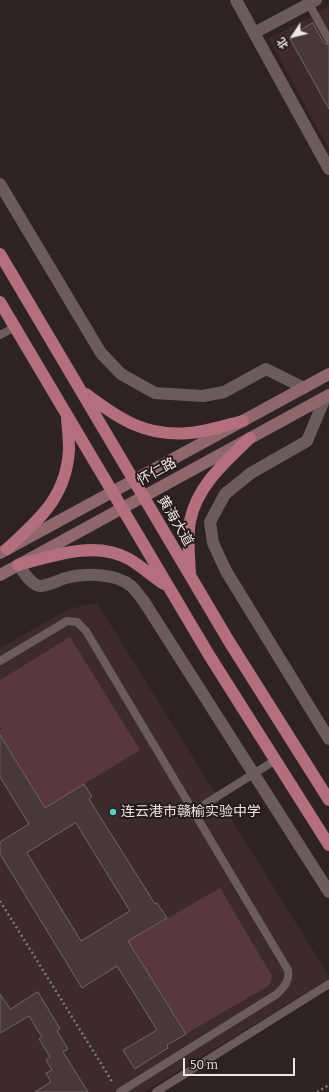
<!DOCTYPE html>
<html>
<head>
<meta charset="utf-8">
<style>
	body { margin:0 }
	#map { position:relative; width:329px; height:1092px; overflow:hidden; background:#2e2225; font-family:Bitter,"Noto Sans SC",serif }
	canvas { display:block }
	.north { position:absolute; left:273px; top:16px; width:40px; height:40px; -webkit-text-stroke:3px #25191b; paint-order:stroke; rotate:235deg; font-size:11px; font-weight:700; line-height:16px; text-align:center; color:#eee5e6 }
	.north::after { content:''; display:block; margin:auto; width:14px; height:18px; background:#eee5e6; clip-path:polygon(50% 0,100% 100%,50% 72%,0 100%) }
	.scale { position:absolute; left:183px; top:1058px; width:112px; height:18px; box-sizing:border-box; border:2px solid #eee5e6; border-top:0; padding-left:5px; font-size:12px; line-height:14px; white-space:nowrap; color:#eee5e6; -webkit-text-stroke:3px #25191b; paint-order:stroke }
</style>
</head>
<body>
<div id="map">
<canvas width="329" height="1092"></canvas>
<div class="north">北</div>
<div class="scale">50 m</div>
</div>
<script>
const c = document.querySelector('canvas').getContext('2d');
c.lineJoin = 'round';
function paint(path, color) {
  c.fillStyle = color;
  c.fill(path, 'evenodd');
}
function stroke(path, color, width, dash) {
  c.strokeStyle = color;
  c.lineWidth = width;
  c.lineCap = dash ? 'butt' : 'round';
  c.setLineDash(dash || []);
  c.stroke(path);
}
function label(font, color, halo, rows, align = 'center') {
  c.font = font + ' Bitter,"Noto Sans SC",serif';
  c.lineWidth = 4;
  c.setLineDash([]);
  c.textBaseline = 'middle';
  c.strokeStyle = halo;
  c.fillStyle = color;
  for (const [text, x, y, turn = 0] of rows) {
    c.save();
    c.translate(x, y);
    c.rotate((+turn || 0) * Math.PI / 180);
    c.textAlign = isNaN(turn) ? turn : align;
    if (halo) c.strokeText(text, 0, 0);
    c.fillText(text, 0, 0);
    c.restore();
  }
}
paint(new Path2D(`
	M329,6v143l-60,-110z
	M97,603l232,373v3l-185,113h-144v-444l69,-39z`), '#3d2a2e');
paint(new Path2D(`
	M70,637l70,113 -95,58 -45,-73v-5l2,-1 -2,-3v-46z
	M220,888l52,88 -1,6 -3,4 -82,48 -58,-93z`), '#59373f');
const building = new Path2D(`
	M313,23l11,20 5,2v64l-39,-70 4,-2 -1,-2z
	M0,735l45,73 39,-24 8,13 -3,2 66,105 2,-1 10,15 -39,23 58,93 -19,11 1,3 -33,21 -12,-19 34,-20 -40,-64 -35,22 -82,-134v-12l29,-18 -29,-47zM76,823l54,88 -49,30 -54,-88z
	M38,992l22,37 -3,2 11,18 -5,3 25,40h-53l16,-10 -5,-9 6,-3 -6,-10 4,-3 -11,-18 3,-2 -13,-21 -29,17v-39l10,15z`);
paint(building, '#46383b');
stroke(building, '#716365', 1);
stroke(new Path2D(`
	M0,901l113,182
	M317,1092l12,-7`), '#817678', 2.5, [2, 3]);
stroke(new Path2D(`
	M309,4l20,36
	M0,335l15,-8
	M0,661l67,-40 10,1 9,9 202,339c2,11 -4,17 -11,24l-157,98
	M194,811l80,-50
	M156,1092l173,-108`), '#6a5c5e', 8);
stroke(new Path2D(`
	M236,0l93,169
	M254,33l62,-33
	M0,184l101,169 20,21 34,19 48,3 21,-4 42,-23 38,19
	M325,398l-18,43 -56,32 -26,21 -15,28 3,21 13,28 103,168
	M18,565c5,6 13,20 22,21 9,0 18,-6 26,-8 19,-5 50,-5 65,8 5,4 8,10 12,14l186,292`), '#6a5c5e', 12);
stroke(new Path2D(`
	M0,553l329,-179
	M0,575l329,-180`), '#8f656e', 12);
stroke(new Path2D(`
	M0,254l230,389 99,157
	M0,302l209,353 120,190
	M86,394c33,25 60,43 103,39 17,-1 37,-8 54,-12
	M7,549c32,-30 59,-51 62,-99 0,-10 -1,-21 -2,-31
	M18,565c34,-9 77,-25 111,-6 12,7 23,17 35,25
	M190,573c-1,-17 -3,-35 0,-52 7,-35 35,-59 60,-83`), '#b46f7f', 12);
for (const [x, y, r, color] of [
	[113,812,4,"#58cec1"]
]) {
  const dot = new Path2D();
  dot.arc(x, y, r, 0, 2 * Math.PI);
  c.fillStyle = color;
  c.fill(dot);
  stroke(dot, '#25191b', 1.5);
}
label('14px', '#eee5e6', '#25191b', [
	["怀仁路",157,472,-29],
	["黄海大道",175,521,59]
]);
label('14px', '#eee5e6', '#25191b', [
	["连云港市赣榆实验中学",121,812]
], 'left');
</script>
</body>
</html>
